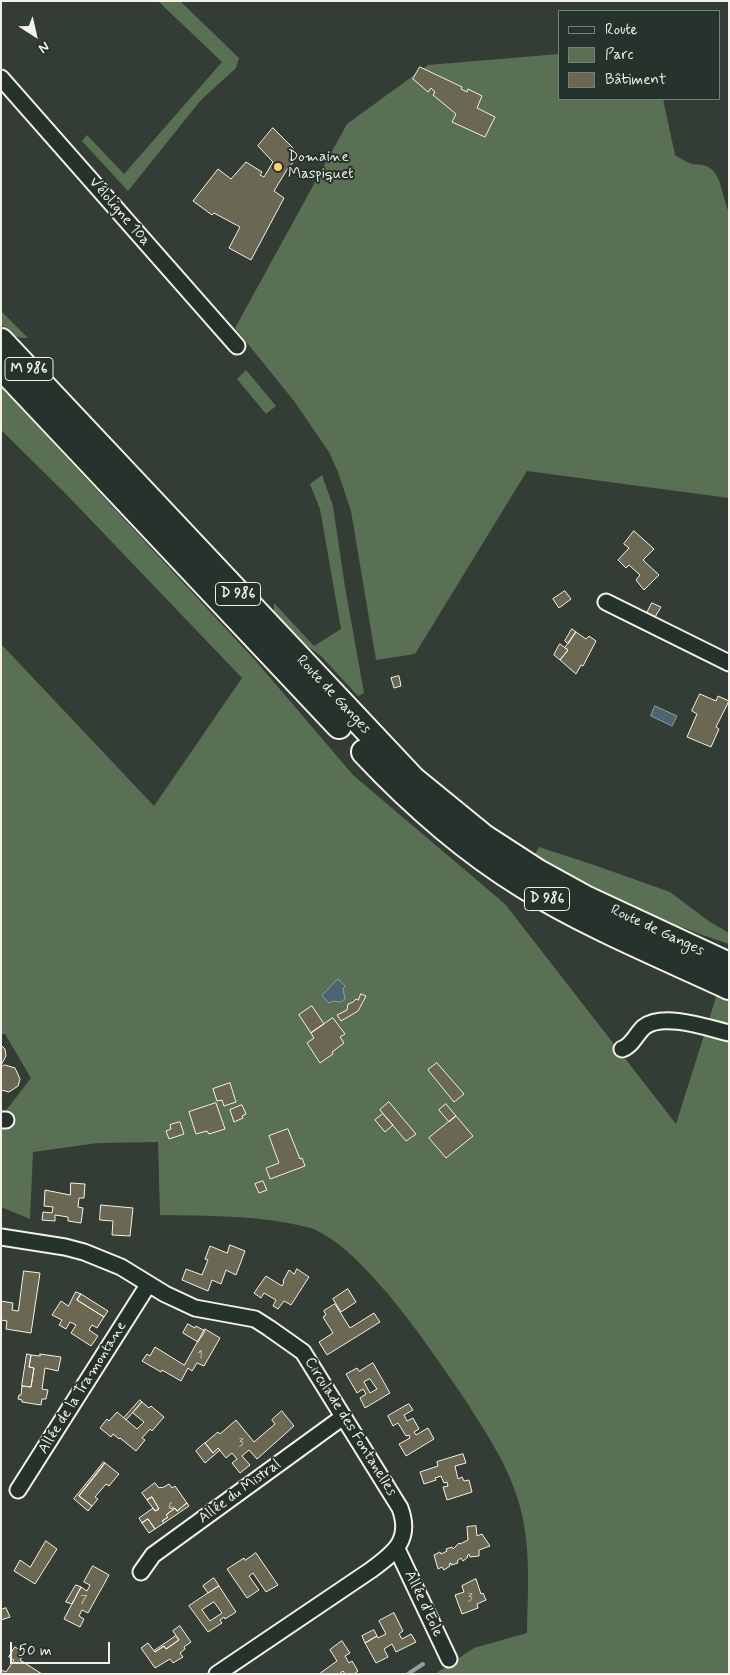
<!DOCTYPE html>
<html>
<head>
<meta charset="utf-8">
<style>
	body { margin:0 }
	#map { position:relative; width:730px; height:1675px; overflow:hidden; background:#343d35; font-family:Mynerve,sans-serif }
	canvas { display:block }
	.frame { position:absolute; inset:0; border:2px solid #f4f1e8; pointer-events:none }
	.legend { position:absolute; left:558px; top:10px; width:162px; height:90px; box-sizing:border-box; background:#26332d; border:1px solid #787f78; margin:0; padding:6px 9px; list-style:none; font-size:15px; color:#f4f1e8 }
	.legend li { display:flex; align-items:center; gap:10px; height:25px }
	.legend b { width:25px; border:1px solid #787f78 }
	.north { position:absolute; left:10px; top:10px; width:50px; height:50px; -webkit-text-stroke:4px #26332d; paint-order:stroke; rotate:145deg; font-size:14px; font-weight:700; line-height:20px; text-align:center; color:#f4f1e8 }
	.north::after { content:''; display:block; margin:auto; width:18px; height:22px; background:#f4f1e8; clip-path:polygon(50% 0,100% 100%,50% 72%,0 100%) }
	.scale { position:absolute; left:10px; top:1642px; width:100px; height:22px; box-sizing:border-box; border:2px solid #f4f1e8; border-top:0; padding-left:6px; font-size:15px; line-height:18px; white-space:nowrap; color:#f4f1e8; -webkit-text-stroke:4px #26332d; paint-order:stroke }
</style>
</head>
<body>
<div id="map">
<canvas width="730" height="1675"></canvas>
<div class="frame"></div>
<ul class="legend">
<li><b style="height:6px;background:#26332d"></b>Route</li>
<li><b style="height:14px;background:#5a7054"></b>Parc</li>
<li><b style="height:14px;background:#6a6753"></b>Bâtiment</li>
</ul>
<div class="north">N</div>
<div class="scale">50 m</div>
</div>
<script>
const c = document.querySelector('canvas').getContext('2d');
c.lineJoin = 'round';
function paint(path, color) {
  c.fillStyle = color;
  c.fill(path, 'evenodd');
}
function stroke(path, color, width, dash) {
  c.strokeStyle = color;
  c.lineWidth = width;
  c.lineCap = dash ? 'butt' : 'round';
  c.setLineDash(dash || []);
  c.stroke(path);
}
function label(font, color, halo, rows, align = 'center') {
  c.font = font + ' Mynerve,sans-serif';
  c.lineWidth = 4;
  c.setLineDash([]);
  c.textBaseline = 'middle';
  c.strokeStyle = halo;
  c.fillStyle = color;
  for (const [text, x, y, turn = 0] of rows) {
    c.save();
    c.translate(x, y);
    c.rotate((+turn || 0) * Math.PI / 180);
    c.textAlign = isNaN(turn) ? turn : align;
    if (halo) c.strokeText(text, 0, 0);
    c.fillText(text, 0, 0);
    c.restore();
  }
}
paint(new Path2D(`
	M158,1h22l59,57 -3,10 -35,32 -73,91 -46,-50 5,-6 37,39 98,-112z
	M559,54v45h104l12,56c5,3 11,7 17,9 6,1 11,0 16,3 14,7 14,31 21,45v286l-202,-27 -112,183 -39,6 -25,-149 -13,-39 -9,-20 -35,-51 -59,-73 112,-204 81,-59z
	M1,311l27,27c-13,1 -18,-5 -27,-14z
	M246,370l30,36 -10,8 -29,-35z
	M1,387l254,273 98,115 152,129 171,220 53,-168v718h-294l39,-26 53,-15c1,-47 5,-97 -12,-142 -11,-32 -31,-61 -49,-90 -25,-37 -50,-73 -78,-107 -22,-25 -46,-53 -77,-66 -7,-2 -15,-3 -23,-5 -42,-8 -85,-7 -128,-8l-2,-73 -60,1 -65,9 -3,67 -29,-12v-90l30,-39 -26,-44h-4v-390l153,162 88,-128 -176,-184 -65,-64z
	M322,475l11,31 12,81 19,106 -6,3 -37,-40 -18,-13 -29,-31v-9l40,43 27,-17 -21,-120 -10,-25z
	M539,847l55,18 76,27 40,30 19,11v11c-68,-22 -133,-53 -194,-90z`), '#5a7054');
const water = new Path2D(`
	M655,706l22,10 -5,10 -21,-10z
	M338,979l7,7 -2,3 2,10 -4,3 -8,-1 -4,2 -7,-7z`);
paint(water, '#4c6671');
stroke(water, '#8f9ea1', 1);
stroke(new Path2D(`
	M408,1674l15,-10`), '#8f9ea1', 4);
const building = new Path2D(`
	M420,67l42,20 -1,2 6,3 1,-3 14,7 -5,12 18,9 -10,20 -33,-15 4,-8 -23,-19 2,-3 -4,-4 -3,4 -15,-13z
	M273,128l27,27 -12,13 -14,23 10,7 -33,62 -22,-12 11,-21 -26,-14 -2,2 -19,-14 25,-32 13,10 15,-17 16,10 -2,3 4,2 9,-15 -15,-16z
	M634,531l20,18 -11,11 16,15 -15,15 -8,-10 4,-5 -11,-10 -3,3 -8,-8 11,-12 -5,-4z
	M565,591l6,8 -12,9 -6,-9z
	M652,603l9,4 -6,10 -8,-4z
	M572,629l4,3 -8,12 -3,-3z
	M576,632l10,7 3,-3 7,5 -13,25 -2,-1 -5,9 -16,-14 8,-10 -3,-2z
	M560,644l8,6 -8,10 -6,-5z
	M399,676l2,10 -7,2 -3,-10z
	M700,694l16,7 2,-5 11,5 -13,26 3,2 -8,18 -24,-10 10,-23 -5,-3z
	M361,994l5,2 -8,15 -17,10 -4,-6 10,-5 1,-6 5,-2 3,-3 2,1z
	M312,1006l12,18 -13,9 -12,-18z
	M333,1018l12,16 -5,3 4,6 -12,9 1,2 -13,9 -13,-20 7,-5 -3,-5z
	M1,1045l4,4 1,7 -5,9z
	M437,1063l27,31 -10,8 -26,-32z
	M5,1065l10,3 5,11 -2,7 -9,6 -8,-2v-23z
	M230,1083l6,19 -12,4 -2,-6 -5,1 -4,-12z
	M389,1102l27,32 -10,7 -26,-31z
	M216,1103l9,26 -16,5 -2,-3 -11,3 -7,-22z
	M446,1104l10,12 -7,6 -10,-12z
	M242,1105l4,9 -4,2 1,2 -9,4 -4,-12z
	M383,1114l10,11 -8,7 -10,-12z
	M456,1116l17,20 -27,22 -17,-20z
	M180,1122l4,12 -15,5 -3,-8 5,-2 -1,-4z
	M288,1129l12,30 2,-1 3,8 -35,13 -4,-11 13,-5 -10,-27z
	M263,1181l4,9 -8,3 -4,-9z
	M71,1183l14,1 -1,14h-5l-1,9 5,1 -2,15 -13,-2v-4l-13,-2v6l-13,-1 1,-8 9,1 1,-6 -9,-1 1,-16 25,5z
	M101,1205l32,3 -3,28 -18,-1 1,-14 -13,-1z
	M230,1245l15,6 -9,24 -10,-5 -5,14 -9,-4 -4,11 -26,-11 4,-11 16,6 6,-15 -3,-1 5,-13 17,7z
	M297,1269l12,8 -18,28 -7,-4 -6,8 -5,-3 3,-6 -12,-7 -3,5 -7,-5 12,-17 16,10 2,-4 -1,-1 6,-11 5,4z
	M24,1271l16,2 -9,60 -25,-4 1,-8 -6,-1v-19l12,2 -1,7 6,1z
	M348,1289l8,13 -15,10 -8,-13z
	M76,1292l5,2 -4,6 27,17 -7,11 -5,-3 -3,5 9,6 -7,10 -20,-13 5,-8 -6,-3 -4,7 -7,-4 3,-5 -10,-5 9,-14 7,5z
	M81,1294l27,17 -4,6 -27,-17z
	M335,1304l15,24 24,-15 6,9 -53,33 -8,-13 14,-9 -10,-16 3,-2 -2,-4z
	M188,1324l7,4 1,-2 9,5 -7,11 -15,-9z
	M205,1329l15,9 -16,28 -7,-3 -5,8 -4,-3 -7,13 -19,-11 -1,2 -19,-11 5,-7 3,2 5,-9 29,18z
	M27,1354l4,1 -2,12 5,1 -3,19 -9,-1z
	M40,1354l21,3 -3,14 -13,-3 -3,21 6,1 -2,9h-4l-1,6 -19,-3v-2l-4,-1 1,-4h2l1,-9 9,1 3,-19 -5,-1 2,-12 9,1z
	M373,1363l17,30 -25,15 -5,-10 6,-4 -3,-5 -6,4 -11,-19 11,-6 2,3zM370,1379l7,10 -7,4 -6,-11z
	M140,1400l2,2 -16,18 -2,-2z
	M142,1402l7,6 2,-2 13,11 -12,14 -2,-2 -8,9 3,2 -9,11 -16,-13 -1,1 -6,-5 -2,3 -11,-9 7,-9 2,2 8,-9 20,17 7,-7 -11,-9z
	M409,1404l4,6 -9,5 3,6 6,-3 6,11 -5,3 2,3 12,-7 6,11 -28,17 -7,-12 11,-6 -1,-3 -3,1 -8,-13 -5,3 -5,-10z
	M282,1411l12,15 -37,33 -8,-9 -7,6 8,9 -10,8 -8,-10 5,-4 -5,-6 -6,5 -8,-10 -5,5 -8,-10 13,-11 2,2 16,-14 18,22 21,-18 -3,-4z
	M205,1443l8,10 5,-5 2,2 -15,13 -9,-12z
	M463,1454l3,9 -11,3 3,13 4,-2 2,4 5,-1 3,12 -25,8 -4,-13 5,-1 -1,-4 -3,1 -3,-7 -6,2 1,2 -12,4 -4,-12 18,-6 -1,-4z
	M104,1462l1,1 -9,12 -17,21 13,10 -4,5 -14,-12z
	M105,1463l14,11 -10,12 -3,-2 -11,13 3,2 -6,7 -13,-10z
	M155,1483l4,5 2,-1 1,1 7,-4 3,4 3,-2 12,17 -10,8 -2,-3 -9,7 2,2 -6,4 2,2 -9,6 -7,-10 -6,4 -3,-5 14,-10 2,3 4,-2 -7,-12 -5,3 -5,-7z
	M152,1497l7,12 -4,2 -8,-11z
	M187,1503l2,3 -25,17 -2,-2 6,-4 -2,-2 9,-7 2,3z
	M148,1519l7,10 -6,4 -7,-10z
	M476,1526l1,10 5,-2 8,12 -11,4v6l-9,1 -1,-3 -2,2 1,1 -5,4 -2,-3 -4,3 1,2 -7,2v-2l-2,1 1,2 -6,4 -2,-3 -4,2 -4,-14 6,-3 1,2 6,-3 -1,-2 6,-2 1,2 6,-6 1,1 8,-4 -1,-13z
	M46,1541l11,8 -22,35 -21,-13 6,-11 10,7z
	M256,1553l22,32 -12,7 -13,-19 -4,3 10,14 -12,8 -20,-29 17,-11 1,2z
	M93,1566l16,9 -21,38 -6,-3 -3,6 5,3 -4,8 -16,-8 17,-32 6,4 3,-6 -6,-3z
	M214,1578l5,8 -11,7 -5,-7z
	M476,1579l5,15 2,-1 3,7 -9,4 1,4 -16,6 -7,-19 9,-3 -2,-6z
	M76,1585l5,2 -9,17 -6,-2z
	M219,1586l17,26 -11,7 -1,-2 -4,3 2,3 -14,9 -19,-26zM214,1602l8,11 -12,8 -8,-11z
	M6,1608l4,9 -9,3v-10z
	M394,1613l9,18 -4,3 3,5 9,-5 5,8 -20,10 -4,-8 -8,5 4,8 -12,6 -11,-20 12,-7 1,2 8,-4 -7,-13z
	M180,1626l11,16 -7,5 1,2 -5,4 3,4 -10,6 -3,-4 -15,9 -14,-20 7,-5 7,9 9,-6 2,3 13,-9 -6,-9z
	M374,1630l3,6 -12,7 -3,-7z
	M176,1636l3,4 -13,9 -2,-3 -9,6 -1,-1z
	M342,1641l8,12 -5,3 4,7 3,-2 6,10 -4,3h-9l-2,-3 -4,3h-20l18,-13 -7,-11z
	M15,1647l10,6 -5,7 22,14h-41v-4l5,2 8,-12 -5,-3z`);
paint(building, '#6a6753');
stroke(building, '#f4f1e8', 1);
const street = new Path2D(`
	M1,78l236,268
	M606,602l123,61
	M622,1049c10,-3 14,-15 22,-22 19,-15 64,1 85,6
	M1,1120h5
	M1,1237l64,10 19,5 37,15 44,27 30,14 60,11 14,9 34,24 97,156c12,32 -6,45 -29,62l-154,104
	M18,1490l130,-205
	M397,1549l52,110
	M141,1572l12,-17 190,-138`);
const primary = new Path2D(`
	M1,341l412,438 71,58 54,35 49,27 142,66
	M1,367l338,359
	M364,752c48,51 101,98 160,134 65,40 136,69 205,101`);
stroke(street, '#f4f1e8', 19);
stroke(primary, '#f4f1e8', 28);
stroke(street, '#26332d', 15);
stroke(primary, '#26332d', 24);
for (const [x, y, r, color] of [
	[278,167,5,"#ffd166"]
]) {
  const dot = new Path2D();
  dot.arc(x, y, r, 0, 2 * Math.PI);
  c.fillStyle = color;
  c.fill(dot);
  stroke(dot, '#26332d', 2);
}
label('12px', '#d2cec3', null, [
	["1",200,1355],
	["3",241,1443],
	["6",171,1506],
	["3",470,1598],
	["7",84,1600]
]);
for (const [x, y, w] of [
	[29,369,48],
	[238,594,45],
	[547,899,45]
]) {
  const box = new Path2D();
  box.roundRect(x - w / 2, y - 11.5, w, 23, 4);
  c.fillStyle = '#26332d';
  c.fill(box);
  stroke(box, '#f4f1e8', 1);
}
label('bold 14px', '#f4f1e8', null, [
	["M 986",29,369],
	["D 986",238,594],
	["D 986",547,899]
]);
label('15px', '#f4f1e8', '#26332d', [
	["Domaine",288,158],
	["Maspiquet",288,175]
], 'left');
label('15px', '#f4f1e8', '#26332d', [
	["Véloligne 10a",119,212,49],
	["Route de Ganges",333,695,47],
	["Route de Ganges",657,931,25],
	["Allée de la Tramontane",83,1388,-58],
	["Circulade des Fontanelles",350,1427,58],
	["Allée du Mistral",240,1492,-36],
	["Allée d'Eole",423,1604,65]
]);
</script>
</body>
</html>
